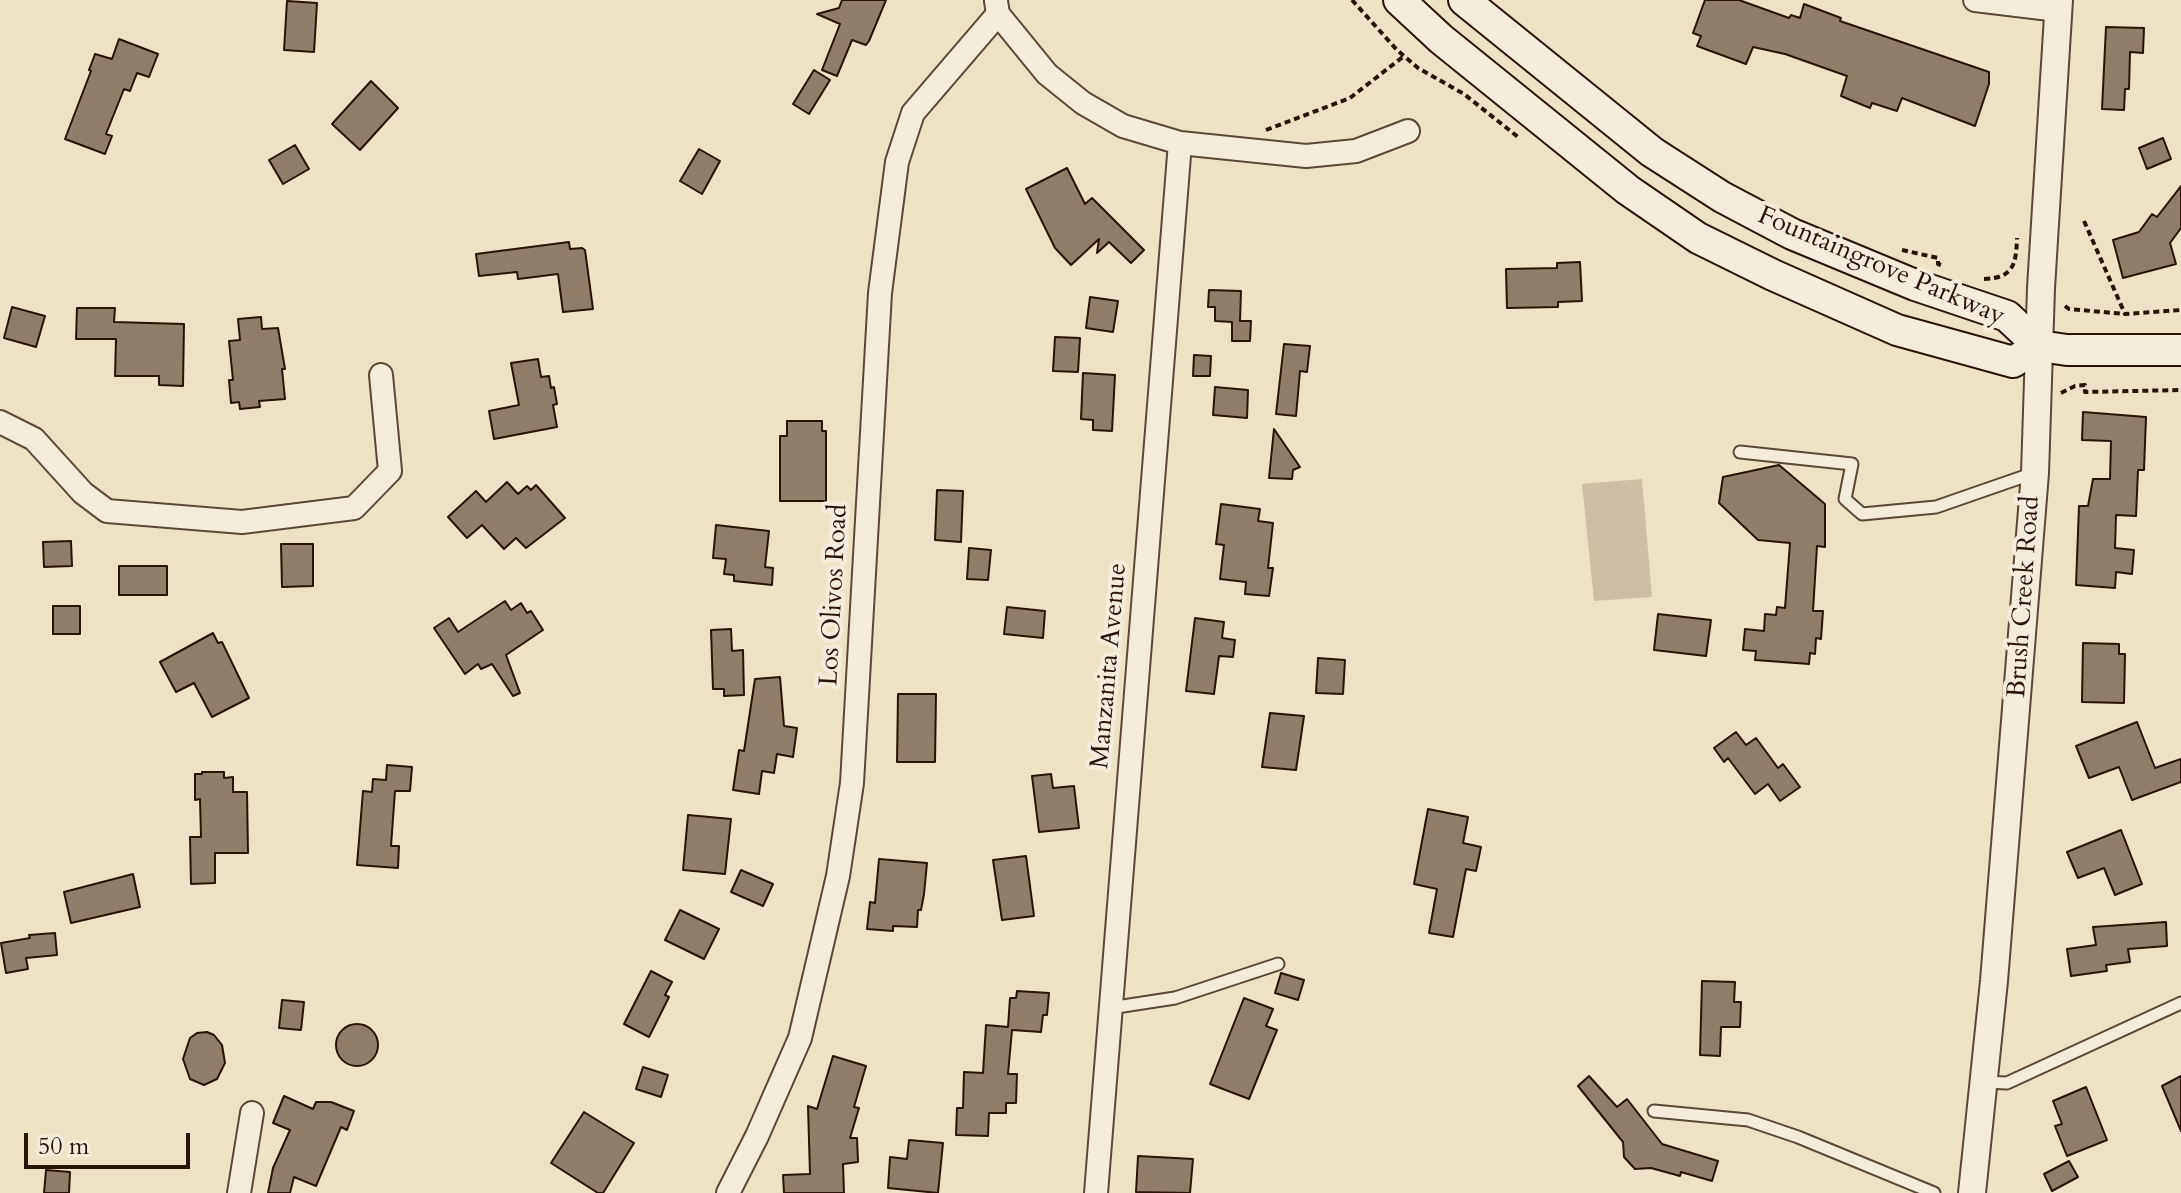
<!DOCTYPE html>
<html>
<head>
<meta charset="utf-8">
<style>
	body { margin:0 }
	#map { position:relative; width:2181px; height:1193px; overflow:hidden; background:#eee2c6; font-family:Cardo,serif }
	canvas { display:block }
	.scale { position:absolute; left:24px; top:1133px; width:166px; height:36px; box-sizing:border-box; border:4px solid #281407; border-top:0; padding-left:10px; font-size:24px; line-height:28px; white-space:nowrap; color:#281407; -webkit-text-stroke:6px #f4ecda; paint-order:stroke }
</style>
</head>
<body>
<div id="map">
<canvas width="2181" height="1193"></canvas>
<div class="scale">50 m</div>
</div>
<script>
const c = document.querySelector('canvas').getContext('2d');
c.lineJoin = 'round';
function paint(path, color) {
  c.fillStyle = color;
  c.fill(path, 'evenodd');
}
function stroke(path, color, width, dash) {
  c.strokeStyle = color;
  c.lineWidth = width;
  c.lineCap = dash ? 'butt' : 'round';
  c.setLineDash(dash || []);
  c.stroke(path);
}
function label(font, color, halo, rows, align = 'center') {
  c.font = font + ' Cardo,serif';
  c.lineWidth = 8;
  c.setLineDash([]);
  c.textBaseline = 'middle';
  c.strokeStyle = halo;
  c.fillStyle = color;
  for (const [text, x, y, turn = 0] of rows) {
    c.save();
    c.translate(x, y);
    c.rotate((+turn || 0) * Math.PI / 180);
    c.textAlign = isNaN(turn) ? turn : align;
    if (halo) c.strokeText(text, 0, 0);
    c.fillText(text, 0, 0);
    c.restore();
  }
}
paint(new Path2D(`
	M1642,479l10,118 -58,4 -12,-117z`), '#ccbfa6');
const building = new Path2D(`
	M842,0h44l-17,41 -3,4 -14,-5 -15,36 -15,-6 18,-46 -23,-10 22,-6z
	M1705,0h34l50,18 2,-3 9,3 4,-14 37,14 -1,3 149,51v12l-14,42 -73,-28 -5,13 -25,-8 -2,5 -29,-12 6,-20 -62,-22 -32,-7 -7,17 -49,-18 4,-10 -8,-3z
	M287,1l30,2 -3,49 -30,-2z
	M2106,27l38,1 -1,25 -13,-1 -1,37h-4l-1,21 -22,-1z
	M119,39l39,15 -9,23 -12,-4 -7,18 -6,-2 -18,45 6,2 -7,18 -40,-15 26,-68 -2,-1 6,-16 17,5z
	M814,70l16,10 -21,34 -16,-10z
	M371,81l27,27 -38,42 -28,-26z
	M2163,138l8,21 -24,10 -8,-21z
	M295,145l14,24 -26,15 -14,-24z
	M699,149l21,12 -18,33 -22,-13z
	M1067,168l18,36 7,-6 52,52 -13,13 -22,-21 -12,11 2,-14 -28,26 -16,-17 -29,-59z
	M2181,186v42l-11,15 6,21 -53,14 -10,-38 26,-8 13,-18 5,3z
	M569,242l1,7 12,-1 3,2 8,59 -30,3 -5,-38 -40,5 -1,-7 -38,4 -3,-22z
	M1580,262l2,39 -24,1v5l-51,1 -1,-39 51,-1v-5z
	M1209,290l32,1 -1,30h11l-1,20h-18v-19l-17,-1v-14h-7z
	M1090,297l28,4 -5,31 -27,-4z
	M12,307l33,9 -9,31 -32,-9z
	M77,308h38l-1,14 70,2 -1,62 -24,-1v-9h-44l1,-37h-40z
	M261,317l1,12 16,-1 7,41h-3l3,30 -26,2 1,6 -20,2 -1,-7 -8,1 -2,-23h4l-4,-39 11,-1 -2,-21z
	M1055,337l25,1 -2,34 -25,-1z
	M1284,344l26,2 -3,26 -7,-1 -4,45 -20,-2z
	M1194,355l17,1 -1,20h-17z
	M538,359l3,18 8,-1 2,12 3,-1 3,17 -4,1 4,22 -63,12 -5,-28 30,-6 -8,-42z
	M1083,373l32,2 -3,56 -19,-1v-10l-12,-1z
	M1215,387l33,3 -1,28 -34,-3z
	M2083,412l63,5 -2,53h-6l-2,46 -20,-1 -1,33 19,2 -2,24 -16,-2 -1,16 -39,-3 3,-79h9l5,-27h17l1,-38 -29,-1z
	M787,421h35v10h4v70h-46v-65h7z
	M1274,429l26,38 -7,3 -1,9 -23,-1z
	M1779,465l46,39v43l-8,-1 -4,65h10l-2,28 -5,-1 -1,16 -5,-1 -1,11 -54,-4 1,-9 -13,-1 2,-21 19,2 1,-17 11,1 1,-8 8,1 5,-65 -32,-3 -39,-37 4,-26z
	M507,482l11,12 9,-8 4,4 5,-5 29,33 -39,30 -10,-10 -12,11 -22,-24 -15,13 -19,-21 28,-26 10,11z
	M937,490l26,1 -2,51 -26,-2z
	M1221,504l39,5 -2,12 15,2 -5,45h5l-4,28 -24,-2 1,-12 -26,-3 4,-34 -8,-1z
	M716,525l53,6 -4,36 8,1 -1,17 -38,-4v-6l-10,-1 2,-15 -13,-1z
	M71,541l1,25 -28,1 -1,-25z
	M281,544h32v42l-31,1z
	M969,548l22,2 -3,30 -21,-1z
	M119,566h48v29h-48z
	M505,601l6,9 10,-7 6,10 4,-2 12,19 -37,25 14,38 -7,3 -21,-32 -11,5 -3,-5 -13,10 -31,-46 15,-10 9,14z
	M53,606h27v28h-27z
	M1007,607l38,4 -2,27 -39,-4z
	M1658,614l53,6 -5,36 -52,-6z
	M1195,618l29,4 -2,16 13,2 -2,17 -14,-1 -5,38 -28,-3z
	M731,629l1,22 11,-1 1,45 -20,1v-7h-11l-2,-59z
	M213,633l5,10 4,-1 27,56 -37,19 -18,-34 -18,9 -16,-30z
	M2083,643l36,1v10h6l-1,49 -42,-1z
	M1318,658l27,2 -2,34 -27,-1z
	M780,677l4,49 13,2 -4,29 -16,-3 -3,19 -12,-2 -3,23 -26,-4 6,-40 5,1 11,-72z
	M898,694h38l-1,68h-38z
	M1270,713l34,3 -8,54 -34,-3z
	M2137,722l18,46 26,-9v23l-49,18 -13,-33 -30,11 -13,-32z
	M1736,732l10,13 10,-7 22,30 5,-4 17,23 -20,14 -12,-17 -13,10 -27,-36 -4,4 -10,-14z
	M387,765l25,2 -2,24h-15l-4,55h8l-1,22 -41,-3 6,-74 9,1 1,-13 13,1z
	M202,772h22v6l9,-1v15h14l1,61h-33v30l-24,1 -1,-47h11l-1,-38 -5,1v-26h7z
	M1051,774l2,14 21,-2 5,42 -40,4 -7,-56z
	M1428,809l40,8 -5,26 18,4 -5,24 -10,-2 -13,68 -24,-4 8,-44 -23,-5z
	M688,815l43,4 -6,55 -42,-4z
	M2121,830l21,54 -27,11 -11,-27 -26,10 -11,-26z
	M1026,856l8,60 -32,4 -9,-60z
	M879,859l48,4 -3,31 -3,16h-3l-1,17 -24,-1v5l-26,-2 3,-27 5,1z
	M741,870l32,14 -10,22 -32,-14z
	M133,874l7,33 -69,16 -7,-31z
	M680,910l39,19 -15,30 -39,-19z
	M2166,922l1,24 -39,3 2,13 -24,3 1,6 -36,5 -4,-27 29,-4 -3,-18z
	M55,933l2,22 -31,3 2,11 -22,4 -5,-30 29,-5 -1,-3z
	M651,971l21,11 -7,13 4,2 -20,40 -25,-13z
	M1281,973l23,7 -6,20 -23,-7z
	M1702,981l33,1 -1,20h7l-1,25h-19l-1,29 -20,-1z
	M1017,991l32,2 -2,22h-4l-2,17 -29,-2 -4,44h9l-1,29h-10v10h-17l-1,23 -32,-1 1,-27h6l1,-36 19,1 3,-48 22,2 2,-29h6z
	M1244,998l29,11 -7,17 11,4 -28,69 -39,-15z
	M282,1000l22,2 -3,28 -22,-2z
	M336 1045a21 21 0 1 1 42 0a21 21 0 1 1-42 0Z
	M207,1032l7,3 8,10 3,18 -8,16 -13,6 -14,-6 -7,-20 7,-21 7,-5z
	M833,1056l33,10 -12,41 5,1 -9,30h7l1,24 -15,2 1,29h-60l-1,-18 27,-1 -2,-68 9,3z
	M643,1067l25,8 -7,22 -25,-8z
	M1589,1076l28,31 10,-8 35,45 56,17 -6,20 -31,-9 -1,4 -29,-8 -16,1 -11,-12 -1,-15 -45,-56z
	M2181,1076v55l-19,-45z
	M2086,1087l21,53 -40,16 -12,-30 7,-2 -9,-23z
	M284,1096l29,13 3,-7h15l23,9 -7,19 -6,-3 -25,59 -22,-9 -4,16h-22l5,-25 17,-38 -17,-7z
	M584,1112l50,31 -31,50h-5l-47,-30z
	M909,1140l34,3 -5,50 -50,-5 2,-31 17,2z
	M1138,1156l55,3 -3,34 -54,-1z
	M2069,1161l9,16 -26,14 -8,-17z
	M46,1170l24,2 -1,21h-25z`);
paint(building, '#8f7f6a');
stroke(building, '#281407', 2);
const service = new Path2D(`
	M1740,452l112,12 -7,35 17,15 74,-7 98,-34
	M1110,1008l65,-10 103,-34
	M1984,1082l23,1 174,-80
	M1654,1111l94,9 50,17 136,56`);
const minor = new Path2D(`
	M1975,0l83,10
	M996,1l2,13 49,60 36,29 40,23 57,17 126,13 50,-5 52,-20
	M0,422l34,17 49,54 24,18 135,11 112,-14 36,-37 -9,-96
	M239,1193l13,-80
	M728,1193l29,-57 43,-98 38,-162 14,-93 28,-490 17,-131 16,-49 85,-99
	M1096,1193l84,-1050`);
const tertiary = new Path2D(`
	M1972,1193l22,-212 41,-508 6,-185 18,-288`);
const secondary = new Path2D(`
	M1399,0l42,39 187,151 70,48 75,37 124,55 116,32 26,-16
	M1464,0l188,152 70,45 70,37 123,51 92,31 32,30
	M2039,346l28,4h114`);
stroke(service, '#5a4837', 15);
stroke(minor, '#5a4837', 26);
stroke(tertiary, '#5a4837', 30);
stroke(secondary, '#281407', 34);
stroke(new Path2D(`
	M1352,0l45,50 21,18 46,26 54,43
	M1266,130l84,-32 54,-42
	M2084,221l41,93 56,-4
	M1902,250l36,8v6l3,1
	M1984,279c30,-1 32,-15 33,-41
	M2065,306l4,3 56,5
	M2061,393l14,-7 10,-1v7l96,-2`), '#281407', 4, [6, 4]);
stroke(service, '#f4ecda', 11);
stroke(minor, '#f4ecda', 22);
stroke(tertiary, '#f4ecda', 26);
stroke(secondary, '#f4ecda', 30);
label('26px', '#281407', '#f4ecda', [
	["Fountaingrove Parkway",1881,267,23],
	["Los Olivos Road",835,595,-87],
	["Brush Creek Road",2025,597,-86],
	["Manzanita Avenue",1110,666,-85]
]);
</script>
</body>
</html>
